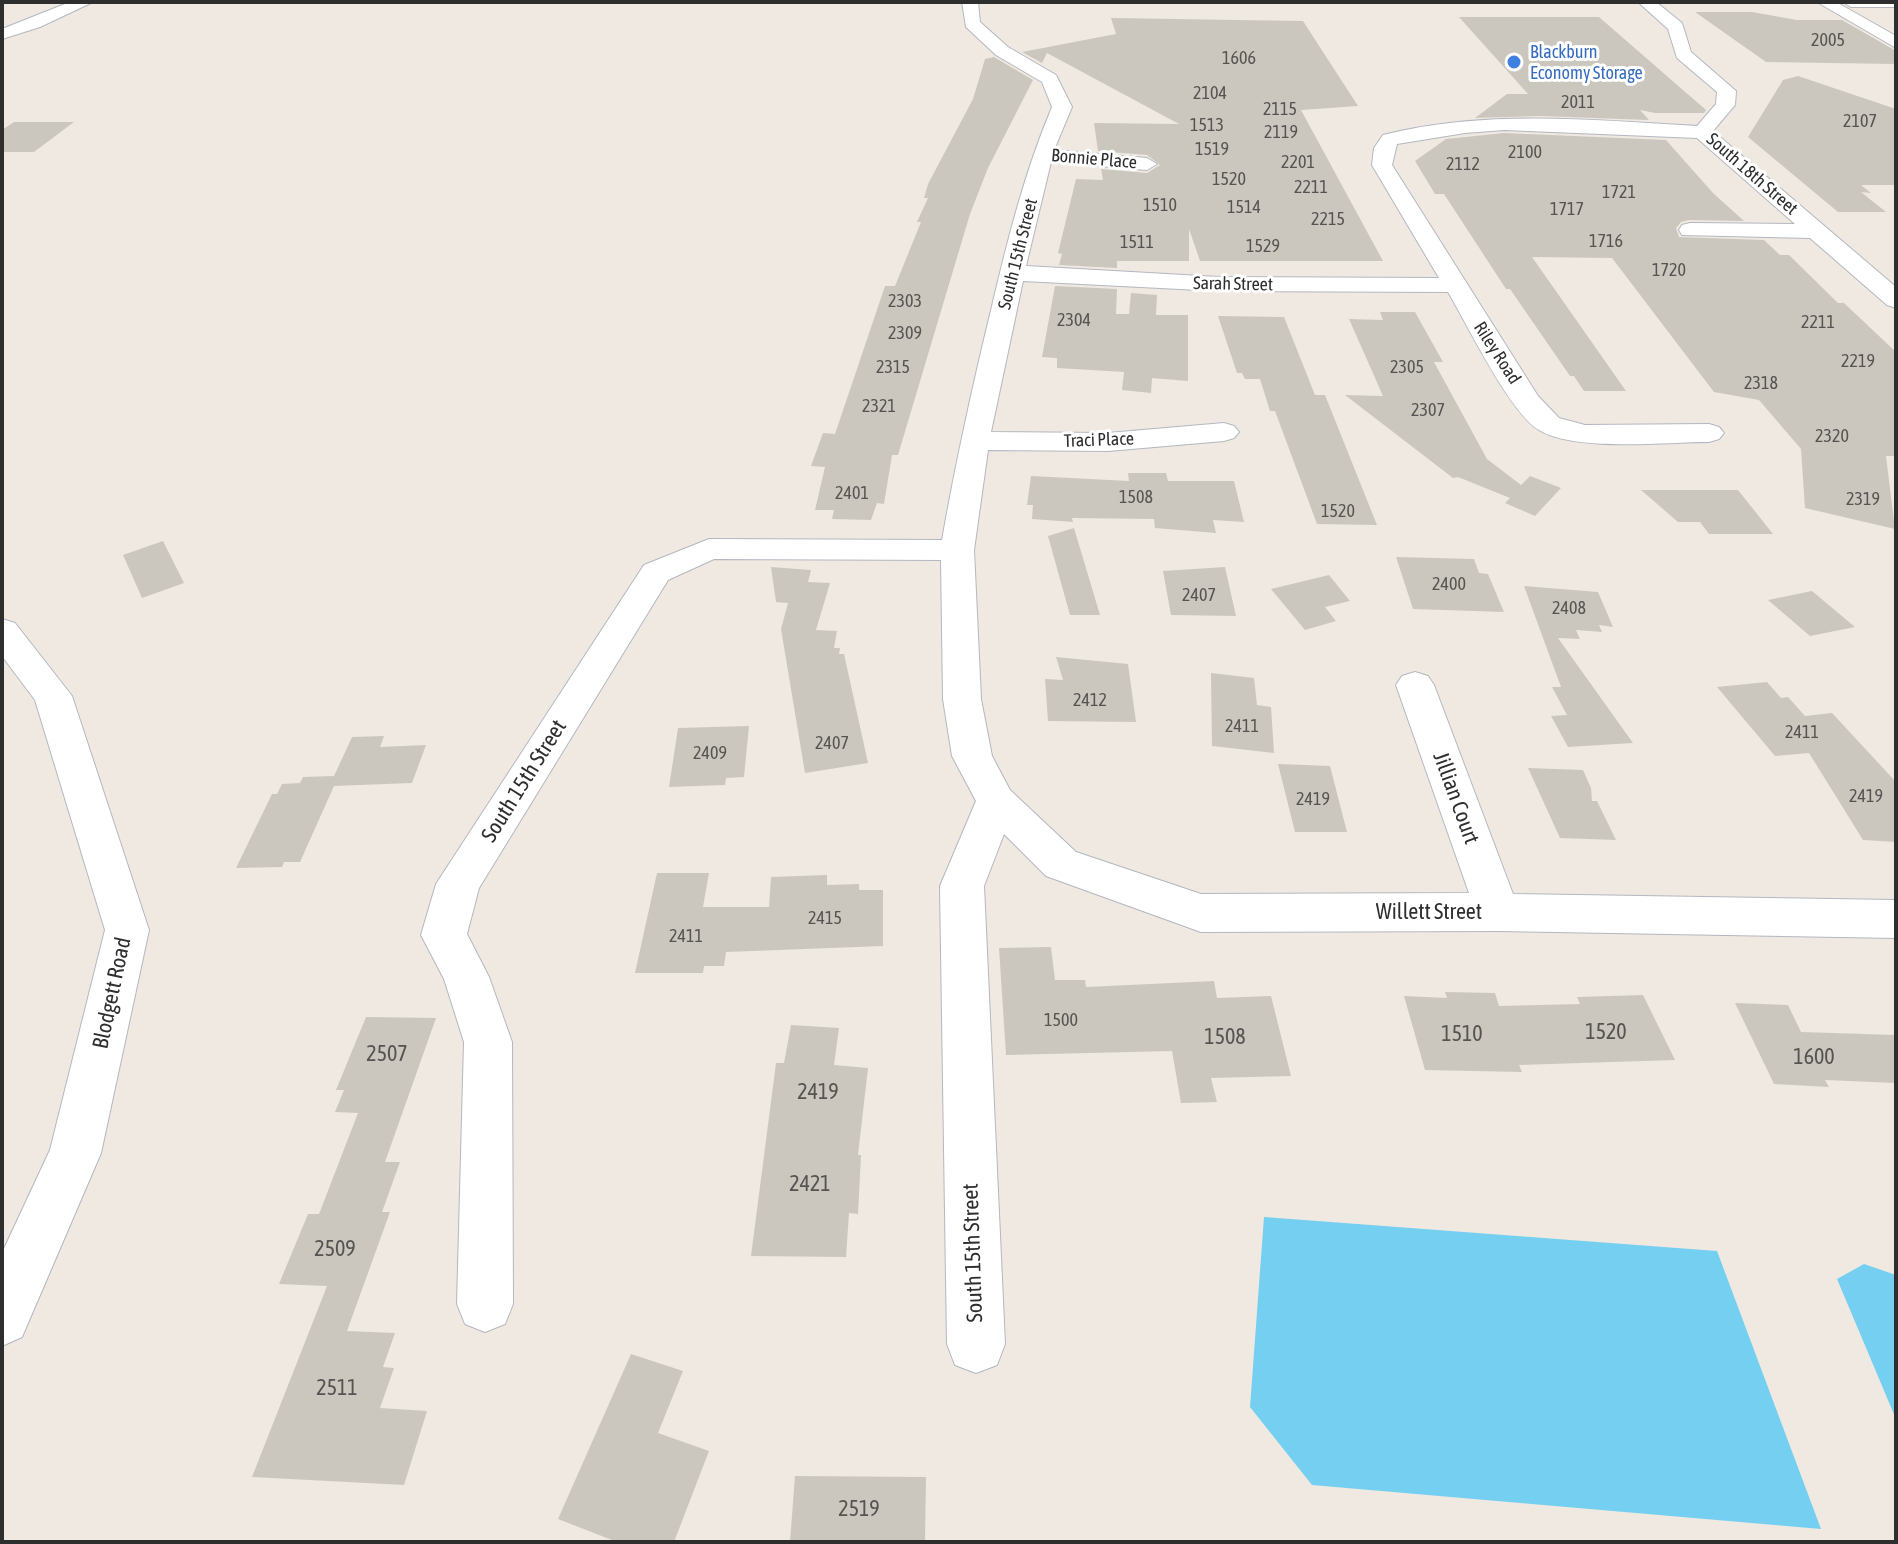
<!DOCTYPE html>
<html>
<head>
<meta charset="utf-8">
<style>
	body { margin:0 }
	#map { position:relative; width:1898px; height:1544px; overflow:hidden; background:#efe9e1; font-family:"Asap Condensed",sans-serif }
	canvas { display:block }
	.frame { position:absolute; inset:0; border:4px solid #2e2e2e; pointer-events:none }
</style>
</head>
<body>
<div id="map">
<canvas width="1898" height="1544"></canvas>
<div class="frame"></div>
</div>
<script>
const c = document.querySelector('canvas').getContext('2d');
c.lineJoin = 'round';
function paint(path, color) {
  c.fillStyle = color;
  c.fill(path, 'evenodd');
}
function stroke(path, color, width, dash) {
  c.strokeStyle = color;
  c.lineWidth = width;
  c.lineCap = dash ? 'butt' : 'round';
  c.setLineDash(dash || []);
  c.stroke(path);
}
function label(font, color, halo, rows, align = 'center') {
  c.font = font + ' "Asap Condensed",sans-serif';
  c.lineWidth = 6;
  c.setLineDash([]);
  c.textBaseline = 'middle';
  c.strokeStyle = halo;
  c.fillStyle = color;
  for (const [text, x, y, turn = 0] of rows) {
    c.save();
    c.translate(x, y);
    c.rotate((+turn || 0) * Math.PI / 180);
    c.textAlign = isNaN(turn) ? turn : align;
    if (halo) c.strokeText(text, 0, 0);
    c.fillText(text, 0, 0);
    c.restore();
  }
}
paint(new Path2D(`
	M1264,1217l453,34 104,278 -509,-44 -62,-78z
	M1864,1264l32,11v144l-59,-140z`), '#75cff0');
paint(new Path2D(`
	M1695,12h57l45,8h45l54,31v13l-130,-2z
	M1459,17h140l107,93 -2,3h-49l-15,-3 9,10 -110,-4 -64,2 32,-24h21z
	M1111,18l192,3 55,85 -57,4 82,151h-183l-11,-32v32h-72v7l-58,-3 3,-11 -4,-1 18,-74 27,1 -2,-11 46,4 13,-8 -13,-10 -49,-4 -4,-28 85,1 -132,-71 -5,10 -20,-11 94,-18z
	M994,57l39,23 -45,88 -18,46 -72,241h-6l-8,49 -7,-1 -6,17 -39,-1 2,-9h-19l10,-43 -14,-1 12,-33 12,1 50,-148h10l26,-64h-4l11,-24h-4l4,-14 45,-85 12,-40z
	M1798,76l98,33v76h-35l10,8 -10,-1 25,20h-48l-90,-75 35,-57z
	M14,122h60l-40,30h-32v-22z
	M1504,133l162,7 47,53 31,28 -55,-1 -8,2 -5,6 3,9 85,3 16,15h9l49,48h6l52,49v104h-10l9,73 -90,-21 -4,-59 -42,-49 -45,-8 -102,-134 -80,-1 94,134h-42l-10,-15h-4l-60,-87h-4l-62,-95h-9l-20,-33 31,-22z
	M1055,286l62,3 -1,25h13l2,-21 26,2 -1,20h32v66l-36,-3 -1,15 -29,-3 2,-18 -67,-4v-10l-15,-1z
	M1380,312h35l28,50h-9l53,97 34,26 9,-9 31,12 -26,28 -30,-13 5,-5 -52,-21 -5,1 -108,-83 38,1 -34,-77 34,1z
	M1218,316l66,1 31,78h10l52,130 -60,-1 -42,-113h-5l-10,-32h-15l-3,-6h-5z
	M1128,473h38l2,8h66l10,41 -31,-2 3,13 -61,-5 -1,-9 -82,-1 1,4 -41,-3 1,-14h-6l4,-29 98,5z
	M1641,490h97l35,44h-64l-9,-12h-22z
	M1074,528l26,87h-30l-22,-79z
	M163,541l21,42 -42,15 -19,-43z
	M1396,557l78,2 5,14 9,1 16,38 -91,-3z
	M771,567l40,3 -3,12 22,1 -14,47 21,1 -3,17h6l-1,6h5l24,109 -63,10 -24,-144 7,-26 -12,-1z
	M1225,567l11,49 -65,-1 -8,-44z
	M1329,575l21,26 -25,6 11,14 -31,9 -34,-41z
	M1524,586l74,6 15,35 -14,-2 3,7 -26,-2 4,9 -22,-1 75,105 -65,4 -17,-31 16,-1 -15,-28h9z
	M1812,591l43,36 -45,9 -42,-36z
	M1056,657l72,7 8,58 -88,-1 -3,-42 18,1z
	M1211,673l43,5 3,27 14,2 3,46 -62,-7z
	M1767,682l14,16 7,-1 17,19 27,-3 64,69v60l-33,-2 -54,-87 -34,3 -58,-69z
	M749,726l-5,51 -18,1 -1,7 -56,2 9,-59z
	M384,736l-4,11 46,-2 -14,38 -78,3 -34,76h-16l-2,5 -46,1 36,-74h5l5,-10 18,-1 3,-6 31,-1 18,-39z
	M1278,764l52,2 17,66h-52z
	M1528,768l55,2 8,18 1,13h5l19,39 -56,-2z
	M657,873h52l-6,34h66l2,-30 56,-2v10l32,-1v6h24v56l-157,6 -2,14h-20l-1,7h-68z
	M1051,947l4,33h30l1,7 128,-6 3,17 54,-2 20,80 -80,2 6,24 -36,1 -9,-52 -166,4 -7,-107z
	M1445,992l50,1 4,13 81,-2 -3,-7 66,-2 32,65 -156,5 3,7 -97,-2 -21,-74 43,2z
	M1735,1003l53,2 13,27 95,3v48l-71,-3 4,7 -55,-3z
	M366,1017l70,1 -51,144h15l-18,50h8l-43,119 48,2 -12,34 11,1 -14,40 47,3 -23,74 -152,-8 75,-191 -48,-2 29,-70h11l39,-101 -23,-1 9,-22h-8z
	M791,1025l48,3 -5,37 34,3 -10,87h3l-3,59 -9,-1 -3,44 -95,-1 25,-193h8z
	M631,1354l52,17 -25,62 51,18 -35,91h-57l-59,-23z
	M795,1476l131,1 -1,65h-135z`), '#cbc7bf');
const minor = new Path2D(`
	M70,2h23l-53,25 -38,12v-10z
	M962,2h16l2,20 28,25 48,28 16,32 -18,43 93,8 10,6 -10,6 -96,-8 -25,104 193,11 220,1 -67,-113 2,-17 9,-13c103,-26 209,-15 314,-9l19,-22 1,-12 -40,-34 -9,-29 -30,-27h18l26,21 9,29 45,39 -1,14 -22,26 183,156v21l-9,-3 -77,-67 -128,-3 -3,-5 3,-5 8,-2 105,1 -98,-86 -193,-8 -39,3 -68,11 -5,21 146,231 21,22 26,7 124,-1 10,3 5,6 -5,6 -10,3c-43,0 -135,10 -170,-12 -29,-17 -72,-106 -91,-138l-229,-1 -196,-10 -32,151 117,1 116,-10 10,3 5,6 -5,6 -10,3 -116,10 -120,-1 -14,100 7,149 11,57 18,34 66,62 125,42 268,-1 -73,-208 6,-9 13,-4 13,4 6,9 79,209 383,6v38l-398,-7 -297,1 -155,-56 -42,-42 -20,52 21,458 -8,21 -21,8 -21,-8 -8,-21 -7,-458 36,-85 -24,-45 -9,-57 -2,-139 -227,-1 -46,21 -189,308 -12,46 22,43 23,65 1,262 -8,20 -20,8 -20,-8 -8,-20 7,-262 -20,-63 -23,-44 15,-51 208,-319 65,-26 233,1c14,-79 31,-156 50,-234 16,-68 33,-135 60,-199l-10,-25 -46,-27 -30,-28z
	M1817,2h19l60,34v12z
	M1843,2h53v5h-45z
	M2,619l13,4 57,73 77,234 -48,223 -79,184 -20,9v-93l48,-103 55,-220 -70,-230 -33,-44z`);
stroke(minor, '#b4b7c1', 2);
paint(minor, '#fff');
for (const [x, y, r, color] of [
	[1514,62,8,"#3f7fe0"]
]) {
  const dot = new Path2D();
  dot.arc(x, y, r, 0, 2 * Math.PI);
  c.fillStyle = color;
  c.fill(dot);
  stroke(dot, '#fff', 3);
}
label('18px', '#555452', null, [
	["2005",1828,40],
	["1606",1239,58],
	["2104",1210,93],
	["2011",1578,102],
	["2115",1280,109],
	["2107",1860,121],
	["1513",1207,125],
	["2119",1281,132],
	["1519",1212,149],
	["2100",1525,152],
	["2201",1298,162],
	["2112",1463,164],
	["1520",1229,179],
	["2211",1311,187],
	["1721",1619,192],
	["1510",1160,205],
	["1514",1244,207],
	["1717",1567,209],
	["2215",1328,219],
	["1716",1606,241],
	["1511",1137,242],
	["1529",1263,246],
	["1720",1669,270],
	["2303",905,301],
	["2304",1074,320],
	["2211",1818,322],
	["2309",905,333],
	["2219",1858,361],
	["2315",893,367],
	["2305",1407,367],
	["2318",1761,383],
	["2321",879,406],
	["2307",1428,410],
	["2320",1832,436],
	["2401",852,493],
	["1508",1136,497],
	["2319",1863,499],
	["1520",1338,511],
	["2400",1449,584],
	["2407",1199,595],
	["2408",1569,608],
	["2412",1090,700],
	["2411",1242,726],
	["2411",1802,732],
	["2407",832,743],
	["2409",710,753],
	["2419",1866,796],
	["2419",1313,799],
	["2415",825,918],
	["2411",686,936],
	["1500",1061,1020]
]);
label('18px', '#366cbe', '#fff', [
	["Blackburn",1530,52],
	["Economy Storage",1530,73]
], 'left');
label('18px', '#2e2e2e', '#fff', [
	["Bonnie Place",1094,159,5],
	["South 18th Street",1752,174,41],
	["South 15th Street",1018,254,-76],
	["Sarah Street",1233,284,1],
	["Riley Road",1497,353,57],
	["Traci Place",1099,440,-2]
]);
label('22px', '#2e2e2e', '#fff', [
	["South 15th Street",524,781,-58],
	["Jillian Court",1456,798,70],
	["Willett Street",1429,912],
	["Blodgett Road",112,993,-78],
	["South 15th Street",973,1253,-92]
]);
label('22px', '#555452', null, [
	["1520",1606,1032],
	["1510",1462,1034],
	["1508",1225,1037],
	["2507",387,1054],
	["1600",1814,1057],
	["2419",818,1092],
	["2421",810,1184],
	["2509",335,1249],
	["2511",337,1388],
	["2519",859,1509]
]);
</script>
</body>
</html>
